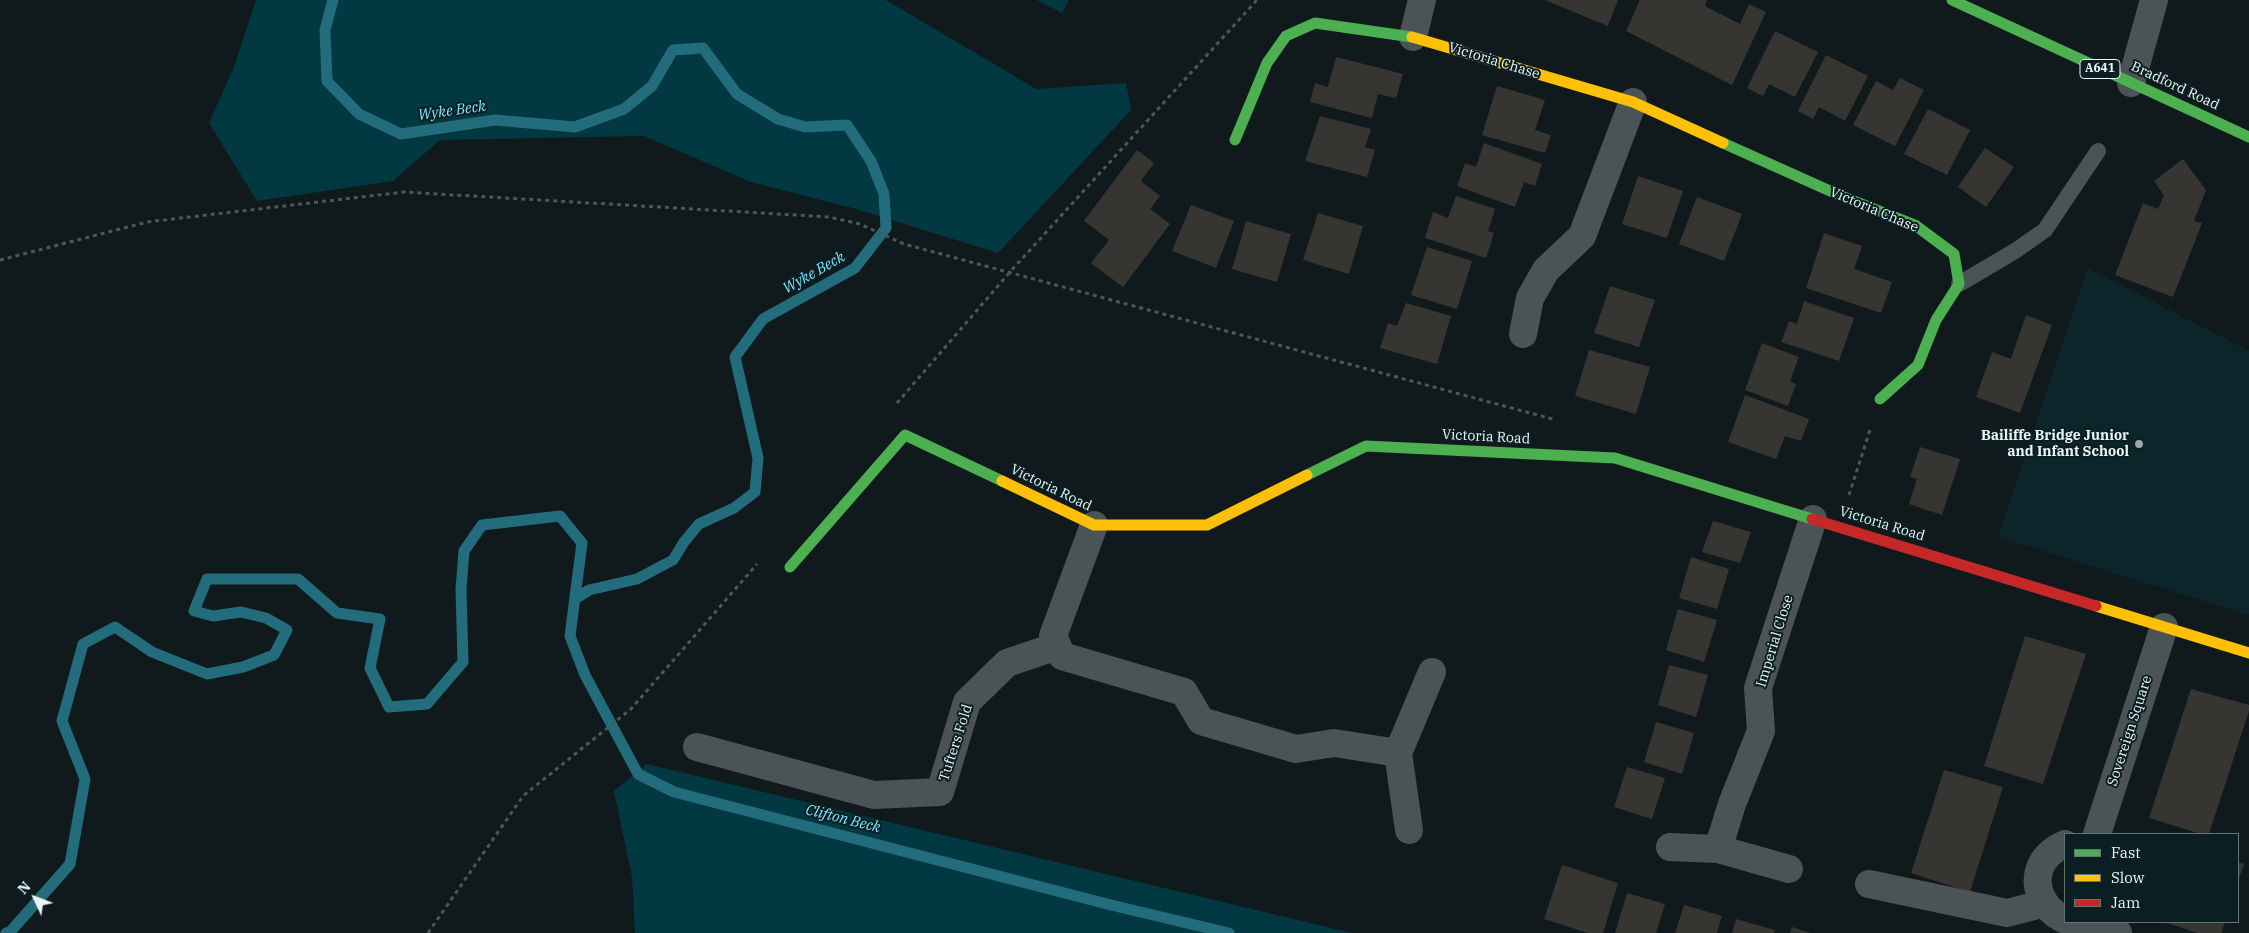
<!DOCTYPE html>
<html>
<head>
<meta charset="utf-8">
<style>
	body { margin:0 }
	#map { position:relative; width:2249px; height:933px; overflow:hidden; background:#101a1d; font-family:"IBM Plex Serif",serif }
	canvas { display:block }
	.legend { position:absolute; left:2064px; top:833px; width:175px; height:90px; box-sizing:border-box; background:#0b1e22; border:1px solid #647478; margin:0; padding:6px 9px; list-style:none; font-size:15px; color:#eaf5f8 }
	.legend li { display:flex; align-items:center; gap:10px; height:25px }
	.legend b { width:25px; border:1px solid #647478 }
	.north { position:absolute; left:10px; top:873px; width:50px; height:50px; -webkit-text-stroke:4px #0b1e22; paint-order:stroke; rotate:313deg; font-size:14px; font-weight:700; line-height:20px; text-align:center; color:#eaf5f8 }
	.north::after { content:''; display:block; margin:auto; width:18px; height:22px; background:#eaf5f8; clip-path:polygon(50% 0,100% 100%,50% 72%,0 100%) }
</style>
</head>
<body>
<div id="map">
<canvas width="2249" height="933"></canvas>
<ul class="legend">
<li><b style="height:6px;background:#4caf50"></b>Fast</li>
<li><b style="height:6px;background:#ffc107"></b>Slow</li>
<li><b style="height:6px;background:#c62828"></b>Jam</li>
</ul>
<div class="north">N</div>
</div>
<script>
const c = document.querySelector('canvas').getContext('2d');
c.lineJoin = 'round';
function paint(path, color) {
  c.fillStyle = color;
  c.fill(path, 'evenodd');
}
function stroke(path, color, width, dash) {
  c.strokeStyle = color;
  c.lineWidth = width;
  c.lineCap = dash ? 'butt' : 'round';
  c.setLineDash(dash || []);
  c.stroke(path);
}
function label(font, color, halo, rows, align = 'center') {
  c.font = font + ' "IBM Plex Serif",serif';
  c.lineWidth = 4;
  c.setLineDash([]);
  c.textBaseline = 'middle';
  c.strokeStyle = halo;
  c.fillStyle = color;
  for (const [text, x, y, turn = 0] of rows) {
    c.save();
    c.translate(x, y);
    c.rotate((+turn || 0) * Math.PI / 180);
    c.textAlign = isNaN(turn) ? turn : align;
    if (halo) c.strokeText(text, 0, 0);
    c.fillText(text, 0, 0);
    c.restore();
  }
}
paint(new Path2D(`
	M2088,268l161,83v264l-251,-78z`), '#0b252b');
paint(new Path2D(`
	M256,0h630l150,89 90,-6 5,27 -133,143 -142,-44 -105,-27 -107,-46 -204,4 -47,41 -136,20 -48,-78 25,-56z
	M1037,0h32l-7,13z
	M647,764l705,169h-717l-3,-56 -18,-86z`), '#023841');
stroke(new Path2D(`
	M333,0l-8,30 2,51 32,33 42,20 94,-14 80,7 49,-18 28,-23 21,-36 30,-2 34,46 41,25 27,8 42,-2 24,36 13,33 2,34 -31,40 -92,51 -28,38 23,101 -3,34 -21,16 -35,16 -15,18 -11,18 -36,19 -48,11 -14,9
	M6,933l5,-2 59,-67 15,-85 -23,-58 21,-77 32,-17 37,25 55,22 36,-7 31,-12 13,-25 -21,-12 -25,-6 -28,4 -19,-5 13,-32h91l39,34 43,6 -10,49 19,39 38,-3 36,-42 -2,-73 3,-38 18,-26 78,-9 22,27 -12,93 15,39 53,99 36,18 437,113 118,28`), '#226c7b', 11);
paint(new Path2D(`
	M1545,0h73l-10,26z
	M1640,0h67l-2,6 35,18 9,-20 17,8 -34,73 -106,-54z
	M1775,31l43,21 -23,45 -26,-13 -6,12 -16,-8z
	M1826,55l42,21 -23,45 -26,-14 -6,12 -15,-8z
	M1336,57l67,17 -7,24 -18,-4 -6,24 -62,-16 5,-19 13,4z
	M1900,78l24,12 -29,56 -42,-21 23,-44 17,9z
	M1497,86l48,14 -10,30 16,5 -6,18 -63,-18z
	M1928,109l42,21 -23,45 -43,-21z
	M1320,116l51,13 -6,18 10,3 -8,27 -62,-16z
	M1484,143l58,21 -7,22 -11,-4 -9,25 -58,-21 8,-23 11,4z
	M1985,148l29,19 -28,40 -28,-20z
	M1137,150l17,13 -13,18 19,15 -10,13 20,15 -47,63 -32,-24 18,-23 -25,-19z
	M2183,159l23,31 -12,31 8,2 -29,74 -58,-22 28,-72 15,6 6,-14 -10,-14z
	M1638,176l45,15 -16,47 -45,-14z
	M1456,196l39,13 -7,22 6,2 -8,25 -61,-20 8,-26 15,6z
	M1697,197l45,17 -18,47 -45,-17z
	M1191,205l43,16 -18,47 -44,-17z
	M1318,213l45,13 -14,48 -46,-14z
	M1246,221l45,13 -14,48 -45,-13z
	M1824,233l38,13 -8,23 38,13 -11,31 -75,-25z
	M1427,247l45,14 -15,48 -46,-14z
	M1610,286l45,14 -16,47 -45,-14z
	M1804,301l50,17 -15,43 -58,-19 8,-21 8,3z
	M1406,303l45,13 -14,48 -57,-16 8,-25 9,3z
	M2026,315l26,10 -32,88 -44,-16 16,-45 19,7z
	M1762,343l37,14 -9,24 6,3 -8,22 -43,-16z
	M1589,350l61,17 -14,47 -61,-18z
	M1745,395l64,24 -8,22 -16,-5 -9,23 -48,-17z
	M1920,447l40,12 -18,56 -33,-11 8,-25 -7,-2z
	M1713,521l38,11 -11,31 -38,-11z
	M1691,557l38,12 -12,40 -38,-11z
	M1678,609l39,11 -13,42 -38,-12z
	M2025,636l61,18 -43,130 -59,-18z
	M1669,665l39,10 -12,42 -38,-12z
	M2191,689l58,16v6l-40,123h-8l-52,-16z
	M1656,722l38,11 -12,41 -38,-12z
	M1627,767l38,11 -13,41 -38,-12z
	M1944,770l59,17 -33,105 -59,-19z
	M2238,862l6,2 -6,17z
	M1562,865l56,18 -15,50h-15l-44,-14z
	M1627,893l38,11 -9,29h-41z
	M1684,905l38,11 -5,17h-42z
	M1736,919l39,11 -1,3h-42z
	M2164,922h61l-4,11h-23z
	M1792,927l18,6h-20z`), '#373531');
stroke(new Path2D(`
	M0,260l147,-38 257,-30 425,25 31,7 44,20 652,176
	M897,403l113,-131 247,-272
	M1849,495l21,-65
	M428,933l95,-137 108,-87 126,-145`), '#4e5658', 3, [4, 4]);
stroke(new Path2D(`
	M1959,284l56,-33 30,-21 53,-79`), '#4c5355', 16);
stroke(new Path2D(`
	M1413,37l9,-37
	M2131,83l23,-83
	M1523,334l7,-36 16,-28 36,-34 51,-134
	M1094,525l-41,111 9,20 122,36 17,29 95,28 38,-6 64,10
	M697,747l177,48 66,-3 27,-90 40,-39 50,-17
	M1409,830l-11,-77 34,-81
	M2097,834l67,-207
	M2065,844c-53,23 -21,89 29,78
	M1670,847l48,2 71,20
	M1718,849l14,-45 29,-73 -3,-43 55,-169
	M1869,884l138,29 35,-9
	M2102,922l16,11`), '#4c5355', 28);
stroke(new Path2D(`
	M1952,0l297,137
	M1235,140l32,-77 19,-27 29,-13 97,14
	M1723,143l116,52 76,30 39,29 5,30 -23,36 -18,45 -38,34
	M1307,475l59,-29 249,12 197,61
	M790,567l115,-132 97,46`), '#4caf50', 11);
stroke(new Path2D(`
	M1412,37l221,65 90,41
	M1002,481l92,44h113l100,-50
	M2096,606l153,47`), '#ffc107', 11);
stroke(new Path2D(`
	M1812,519l284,87`), '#c62828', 11);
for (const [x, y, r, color] of [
	[2139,444,5,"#9ea8ab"]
]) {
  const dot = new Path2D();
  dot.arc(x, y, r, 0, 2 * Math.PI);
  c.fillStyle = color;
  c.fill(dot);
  stroke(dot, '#0b1e22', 2);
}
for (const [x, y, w] of [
	[2100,69,40]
]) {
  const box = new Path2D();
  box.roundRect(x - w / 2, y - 9.5, w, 19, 4);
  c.fillStyle = '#0b1e22';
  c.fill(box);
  stroke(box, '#eaf5f8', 1);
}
label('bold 12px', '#eaf5f8', null, [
	["A641",2100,69]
]);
label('14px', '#eaf5f8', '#0b1e22', [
	["Victoria Chase",1494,61,17],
	["Bradford Road",2175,86,25],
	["Victoria Chase",1874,210,23],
	["Victoria Road",1486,437,3],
	["Victoria Road",1051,488,26],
	["Victoria Road",1882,524,17],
	["Imperial Close",1775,641,-73],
	["Sovereign Square",2130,731,-72],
	["Tufters Fold",956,743,-72]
]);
label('bold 14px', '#eaf5f8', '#0b1e22', [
	["Bailiffe Bridge Junior",2129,436],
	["and Infant School",2129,452]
], 'right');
label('italic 15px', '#7ee7fe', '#0b1e22', [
	["Wyke Beck",452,111,-8],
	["Wyke Beck",814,273,-30],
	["Clifton Beck",843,819,14]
]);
</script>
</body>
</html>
